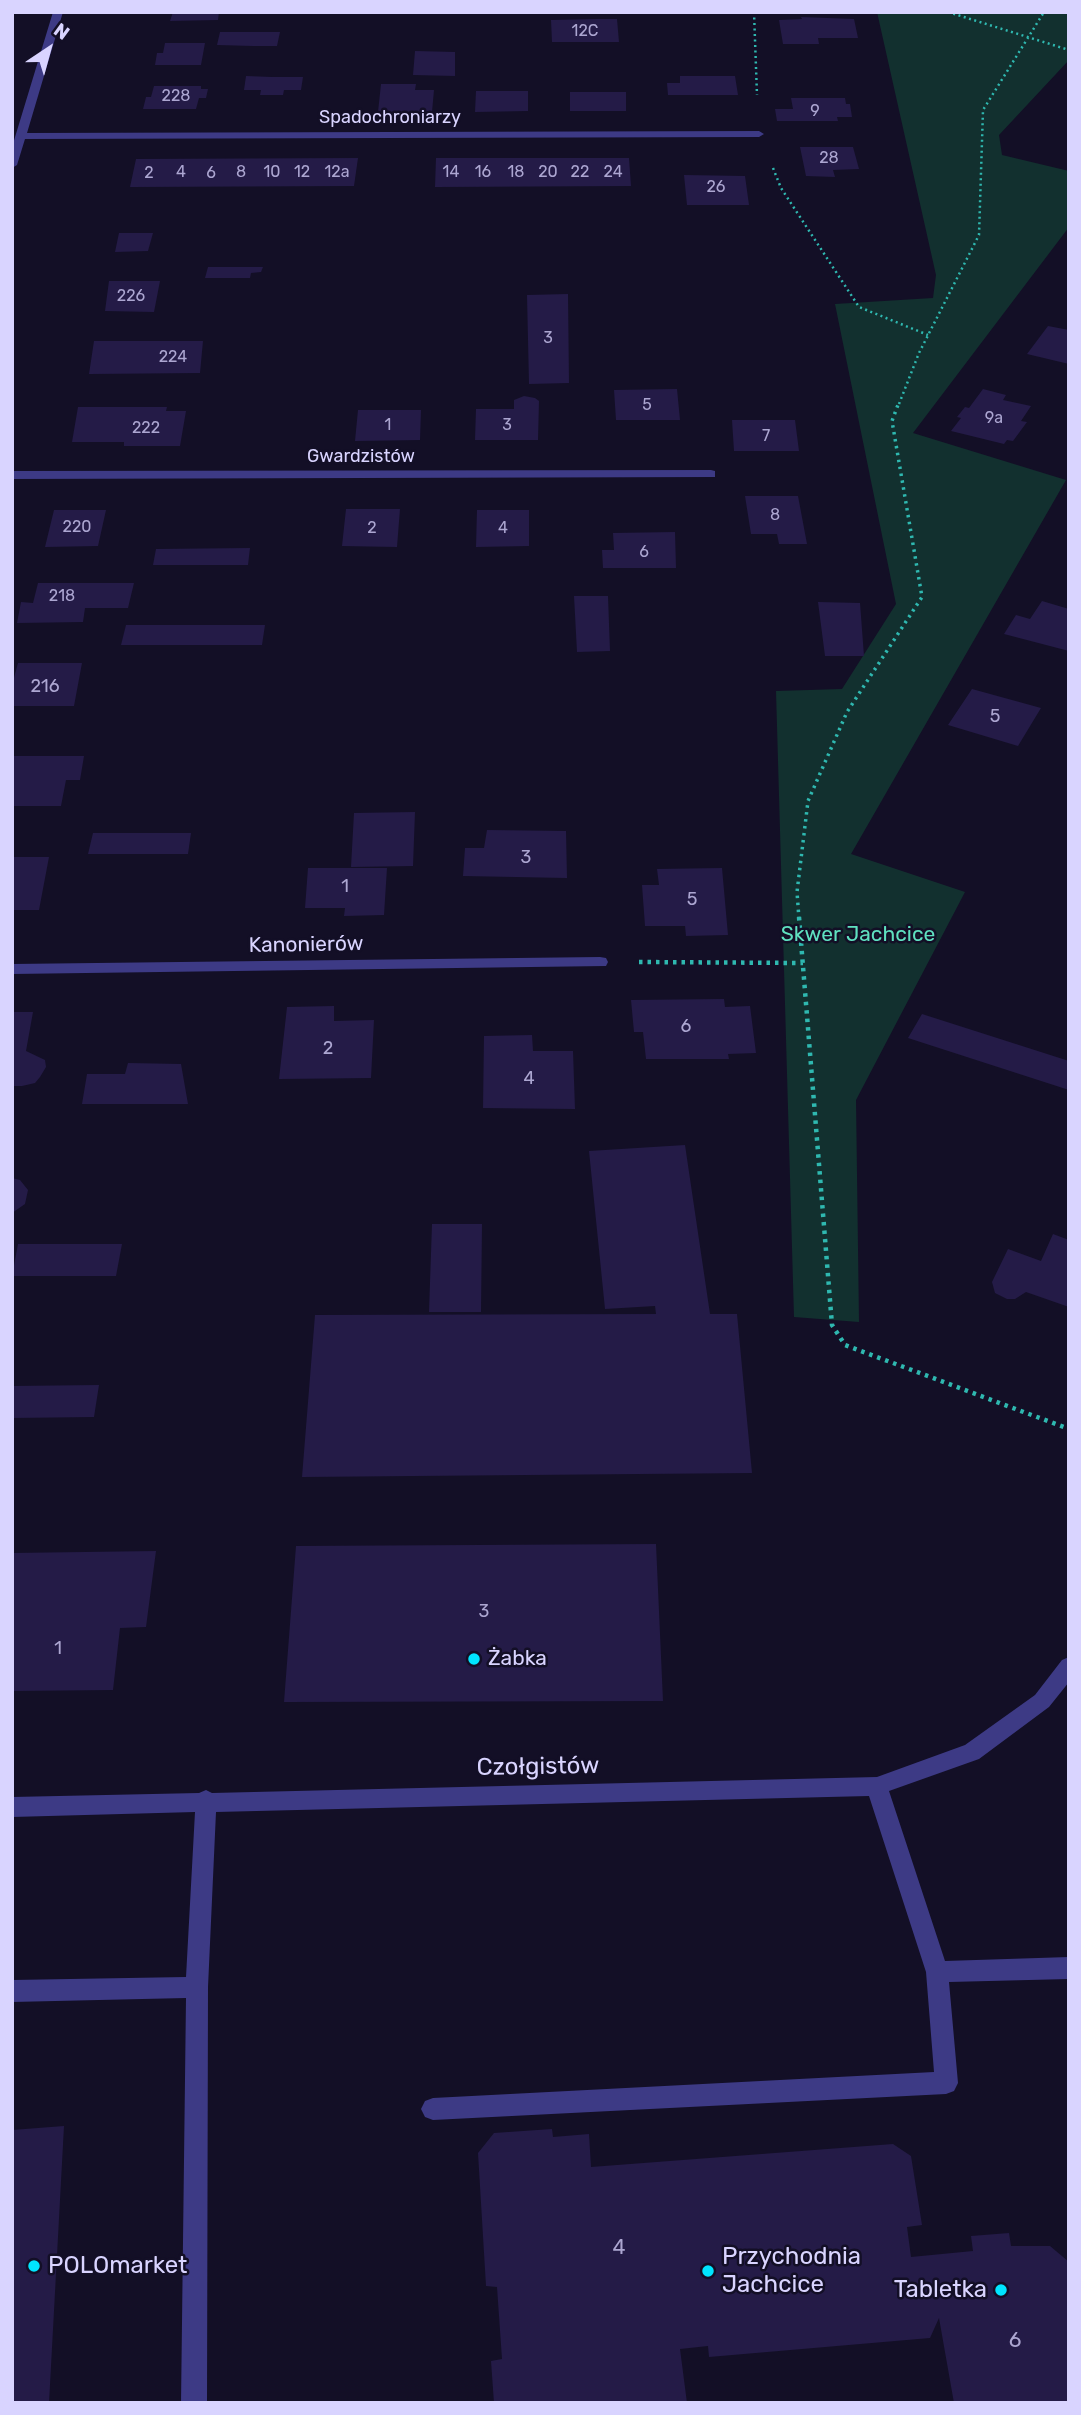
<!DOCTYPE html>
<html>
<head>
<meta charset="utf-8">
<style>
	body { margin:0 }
	#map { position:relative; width:1081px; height:2415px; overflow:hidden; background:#130f26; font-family:Rubik,sans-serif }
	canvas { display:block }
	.frame { position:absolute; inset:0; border:14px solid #d9d4ff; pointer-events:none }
	.north { position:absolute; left:14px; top:14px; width:70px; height:70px; -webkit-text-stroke:5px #130f26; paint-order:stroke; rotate:36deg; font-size:19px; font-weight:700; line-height:28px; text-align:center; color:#d9d4ff }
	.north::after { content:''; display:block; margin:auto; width:24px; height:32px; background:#d9d4ff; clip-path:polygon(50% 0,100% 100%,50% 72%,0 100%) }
</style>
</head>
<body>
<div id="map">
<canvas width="1081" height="2415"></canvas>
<div class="frame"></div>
<div class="north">N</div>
</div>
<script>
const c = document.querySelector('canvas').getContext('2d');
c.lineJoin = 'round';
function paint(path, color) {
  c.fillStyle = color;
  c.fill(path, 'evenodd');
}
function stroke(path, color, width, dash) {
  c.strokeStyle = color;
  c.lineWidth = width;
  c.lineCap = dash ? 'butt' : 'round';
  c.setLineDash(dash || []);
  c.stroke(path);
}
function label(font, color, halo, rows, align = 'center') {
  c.font = font + ' Rubik,sans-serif';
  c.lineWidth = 5;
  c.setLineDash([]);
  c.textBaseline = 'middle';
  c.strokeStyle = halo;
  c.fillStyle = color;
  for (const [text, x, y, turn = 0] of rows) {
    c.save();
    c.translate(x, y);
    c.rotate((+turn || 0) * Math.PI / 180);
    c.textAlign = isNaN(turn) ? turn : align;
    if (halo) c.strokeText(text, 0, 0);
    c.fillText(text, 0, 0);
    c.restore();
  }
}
paint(new Path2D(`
	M877,12h192v48l-70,75 3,20 67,16v56l-156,206 153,47 -215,374 114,38 -109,208 3,222 -65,-5 -18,-626 66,-2 54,-85 -61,-300 98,-6 3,-23z`), '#12302f');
paint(new Path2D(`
	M173,12h46l-1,8 -48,1z
	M801,17l53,2 4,19h-40l1,6h-36l-4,-24 23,-1z
	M596,19h21l2,23h-67l-1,-22z
	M220,32h60l-3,14h-24l-36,-1z
	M165,43h40l-4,22h-46l2,-12h6z
	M415,51l40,1v24l-42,-1z
	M246,76l26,1h31l-2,13h-17l-1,5h-23l1,-5h-17z
	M680,76h55l3,19h-70l-1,-12h13z
	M381,84h35l-1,6h19l-2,22h-54z
	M154,86h47v3h7l-2,9h-7l-3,11h-53l3,-12h5z
	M476,91h52v20l-53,1z
	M570,92h56v19h-56z
	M791,98h54l1,6h4l2,13h-15l1,4h-61l-2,-12h18z
	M800,147h53l6,22 -26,1 2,7 -29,-1z
	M358,158l-4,28 -224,1 6,-28z
	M436,158h193l2,28 -196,1z
	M684,175l61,1 4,29h-62z
	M119,233h34l-5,18 -33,1z
	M208,267h55l-2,5 -10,1 -1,5h-45z
	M109,281h51l-6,31 -49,-1z
	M568,294l1,89 -40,1 -2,-89z
	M1048,326l21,4v34l-42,-10z
	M94,341h109l-3,32 -111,1z
	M677,389l3,31h-64l-2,-30z
	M983,389l23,6 -3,5 28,6 -10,15 6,1 -14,19 -6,-1 -3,4 -53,-13 10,-13 -4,-1 8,-10 4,1z
	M524,396l11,2 4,3 -1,39h-63l1,-31h38v-9z
	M78,407h89l-1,4h20l-6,35h-56v-4h-52z
	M358,410h63l-1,30 -65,1z
	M732,420h63l4,31h-65z
	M745,496h53l9,48h-28l-2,-10h-26z
	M346,509h54l-3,38 -55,-1z
	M54,510h52l-8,36 -53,1z
	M477,510h52v36l-53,1z
	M675,532l1,36h-73l-1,-18h12l-1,-17z
	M250,548l-2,17h-95l3,-16z
	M38,583h96l-6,25h-43l-2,14 -66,1 4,-21 12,1z
	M574,596h34l2,55 -33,1z
	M1042,601l27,8v42l-65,-17 12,-19 14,4z
	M818,602l42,1 4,53h-39z
	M126,625h139l-3,20h-141z
	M18,663h64l-8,43h-62v-21z
	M972,689l69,19 -23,38 -70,-21z
	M12,756h72l-4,24h-14l-5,26h-49z
	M415,812l-2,54 -62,1 3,-54z
	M487,830l79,1 1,47 -104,-2 2,-28h19z
	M93,833h98l-3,21h-100z
	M12,857h37l-10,53h-27z
	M308,868h79l-3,47 -40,1 1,-8h-40z
	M722,868l6,67 -42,1 -1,-10h-40l-3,-41h17l-2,-16z
	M724,999l1,8 25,-1 6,47 -28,1 1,5h-83l-3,-27h-9l-3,-32z
	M334,1006v15l40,-1 -3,58 -92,1 8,-72z
	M12,1012h21l-7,39 19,9 1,7 -6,10 -5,6 -13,3h-10z
	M922,1014l147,47v29l-161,-52z
	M532,1035l1,16h40l2,58 -92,-1 1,-72z
	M128,1063l53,1 7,40h-106l5,-30h38z
	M685,1145l25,169h27l15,159 -450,4 13,-162 341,-1 -1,-8 -50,3 -16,-158z
	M12,1178l8,2 8,10 -3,14 -13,9z
	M432,1224h50l-1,88h-52z
	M1053,1234l16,6v67l-43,-15 -11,7h-8l-12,-6 -3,-11 16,-33 33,12z
	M18,1244h104l-6,32h-104z
	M99,1385l-5,32 -82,1v-32z
	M656,1544l7,157 -379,1 12,-156z
	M156,1551l-10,76 -26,1 -7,62 -101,1v-138z
	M64,2126l-15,277h-37v-273z
	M552,2129l1,8 36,-3 2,33 302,-23 18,12 11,69 -15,2 4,30 62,-6 -2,-15 38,-3 2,13h39l19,16v141h-115l-15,-85 -9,20 -221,19 -1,-11 -28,3 7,54h-193l-3,-42 11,-2 -5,-72 -11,-1 -8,-133 16,-20z`), '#241b47');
stroke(new Path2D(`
	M754,12l3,83
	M948,12l121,38
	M773,168l8,20 78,119 69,28
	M899,404l20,-51 60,-118 4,-125 61,-98`), '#2fb8b0', 2.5, [2, 3.5]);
stroke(new Path2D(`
	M799,919l-2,-27 11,-91 39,-89 75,-115 -30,-176 7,-19`), '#2fb8b0', 3.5, [2.5, 4.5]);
stroke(new Path2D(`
	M799,917l33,408 13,20 224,84
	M639,962l164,1`), '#2fb8b0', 4.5, [3.5, 5]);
paint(new Path2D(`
	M53,12h10l-36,121 732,-2 5,3 -5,3 -734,2 -8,26 -5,3v-21z
	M711,470l4,1v6l-703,2v-8z
	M600,957l6,1 2,4 -2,4 -594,8v-10z
	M1069,1657v25l-20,25 -70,52 -90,32 56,170 124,-4v22l-120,3 9,101 -4,8 -8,3 -513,26 -8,-3 -4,-8 4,-8 8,-3 501,-26 -8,-100 -57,-176 -653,16 -8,175 -1,416h-26l5,-405 -174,4v-22l174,-3 9,-165 -183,5v-20l187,-4 7,-3 6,3 665,-16 88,-32 70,-50 27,-35z`), '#3d3a85');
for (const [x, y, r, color] of [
	[474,1659,7,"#00e5ff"],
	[34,2266,7,"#00e5ff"],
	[708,2271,7,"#00e5ff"],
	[1001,2290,7,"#00e5ff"]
]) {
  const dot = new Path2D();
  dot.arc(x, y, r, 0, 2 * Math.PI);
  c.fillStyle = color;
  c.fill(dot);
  stroke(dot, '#130f26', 2.5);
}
label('16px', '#aca6d1', null, [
	["12C",585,31],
	["228",176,96],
	["9",815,111],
	["28",829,158],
	["4",181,172],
	["8",241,172],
	["10",272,172],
	["12",302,172],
	["12a",337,172],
	["14",451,172],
	["16",483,172],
	["18",516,172],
	["20",548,172],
	["22",580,172],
	["24",613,172],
	["2",149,173],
	["6",211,173],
	["26",716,187],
	["226",131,296],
	["3",548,338],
	["224",173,357],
	["5",647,405],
	["9a",994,418],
	["1",388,425],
	["3",507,425],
	["222",146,428],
	["7",766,436],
	["8",775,515],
	["220",77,527],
	["2",372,528],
	["4",503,528],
	["6",644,552],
	["218",62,596]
]);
label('18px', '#d9d4ff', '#130f26', [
	["Spadochroniarzy",390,118],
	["Gwardzistów",361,457]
]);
label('18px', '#aca6d1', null, [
	["216",45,687],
	["5",995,717],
	["3",526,858],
	["1",345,887],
	["5",692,900],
	["6",686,1027],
	["2",328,1049],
	["4",529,1079],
	["3",484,1612],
	["1",58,1649]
]);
label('21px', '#5fe0c0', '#130f26', [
	["Skwer Jachcice",858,935]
]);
label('21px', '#d9d4ff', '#130f26', [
	["Kanonierów",306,945,-1]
]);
label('21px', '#d9d4ff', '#130f26', [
	["Żabka",488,1659]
], 'left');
label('21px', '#aca6d1', null, [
	["4",619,2248],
	["6",1015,2341]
]);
label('24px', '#d9d4ff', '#130f26', [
	["Czołgistów",538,1767,-1]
]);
label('24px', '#d9d4ff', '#130f26', [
	["Przychodnia",722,2257],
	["Jachcice",722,2285],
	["POLOmarket",48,2266],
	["Tabletka",987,2290,"right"]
], 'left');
</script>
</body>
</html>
